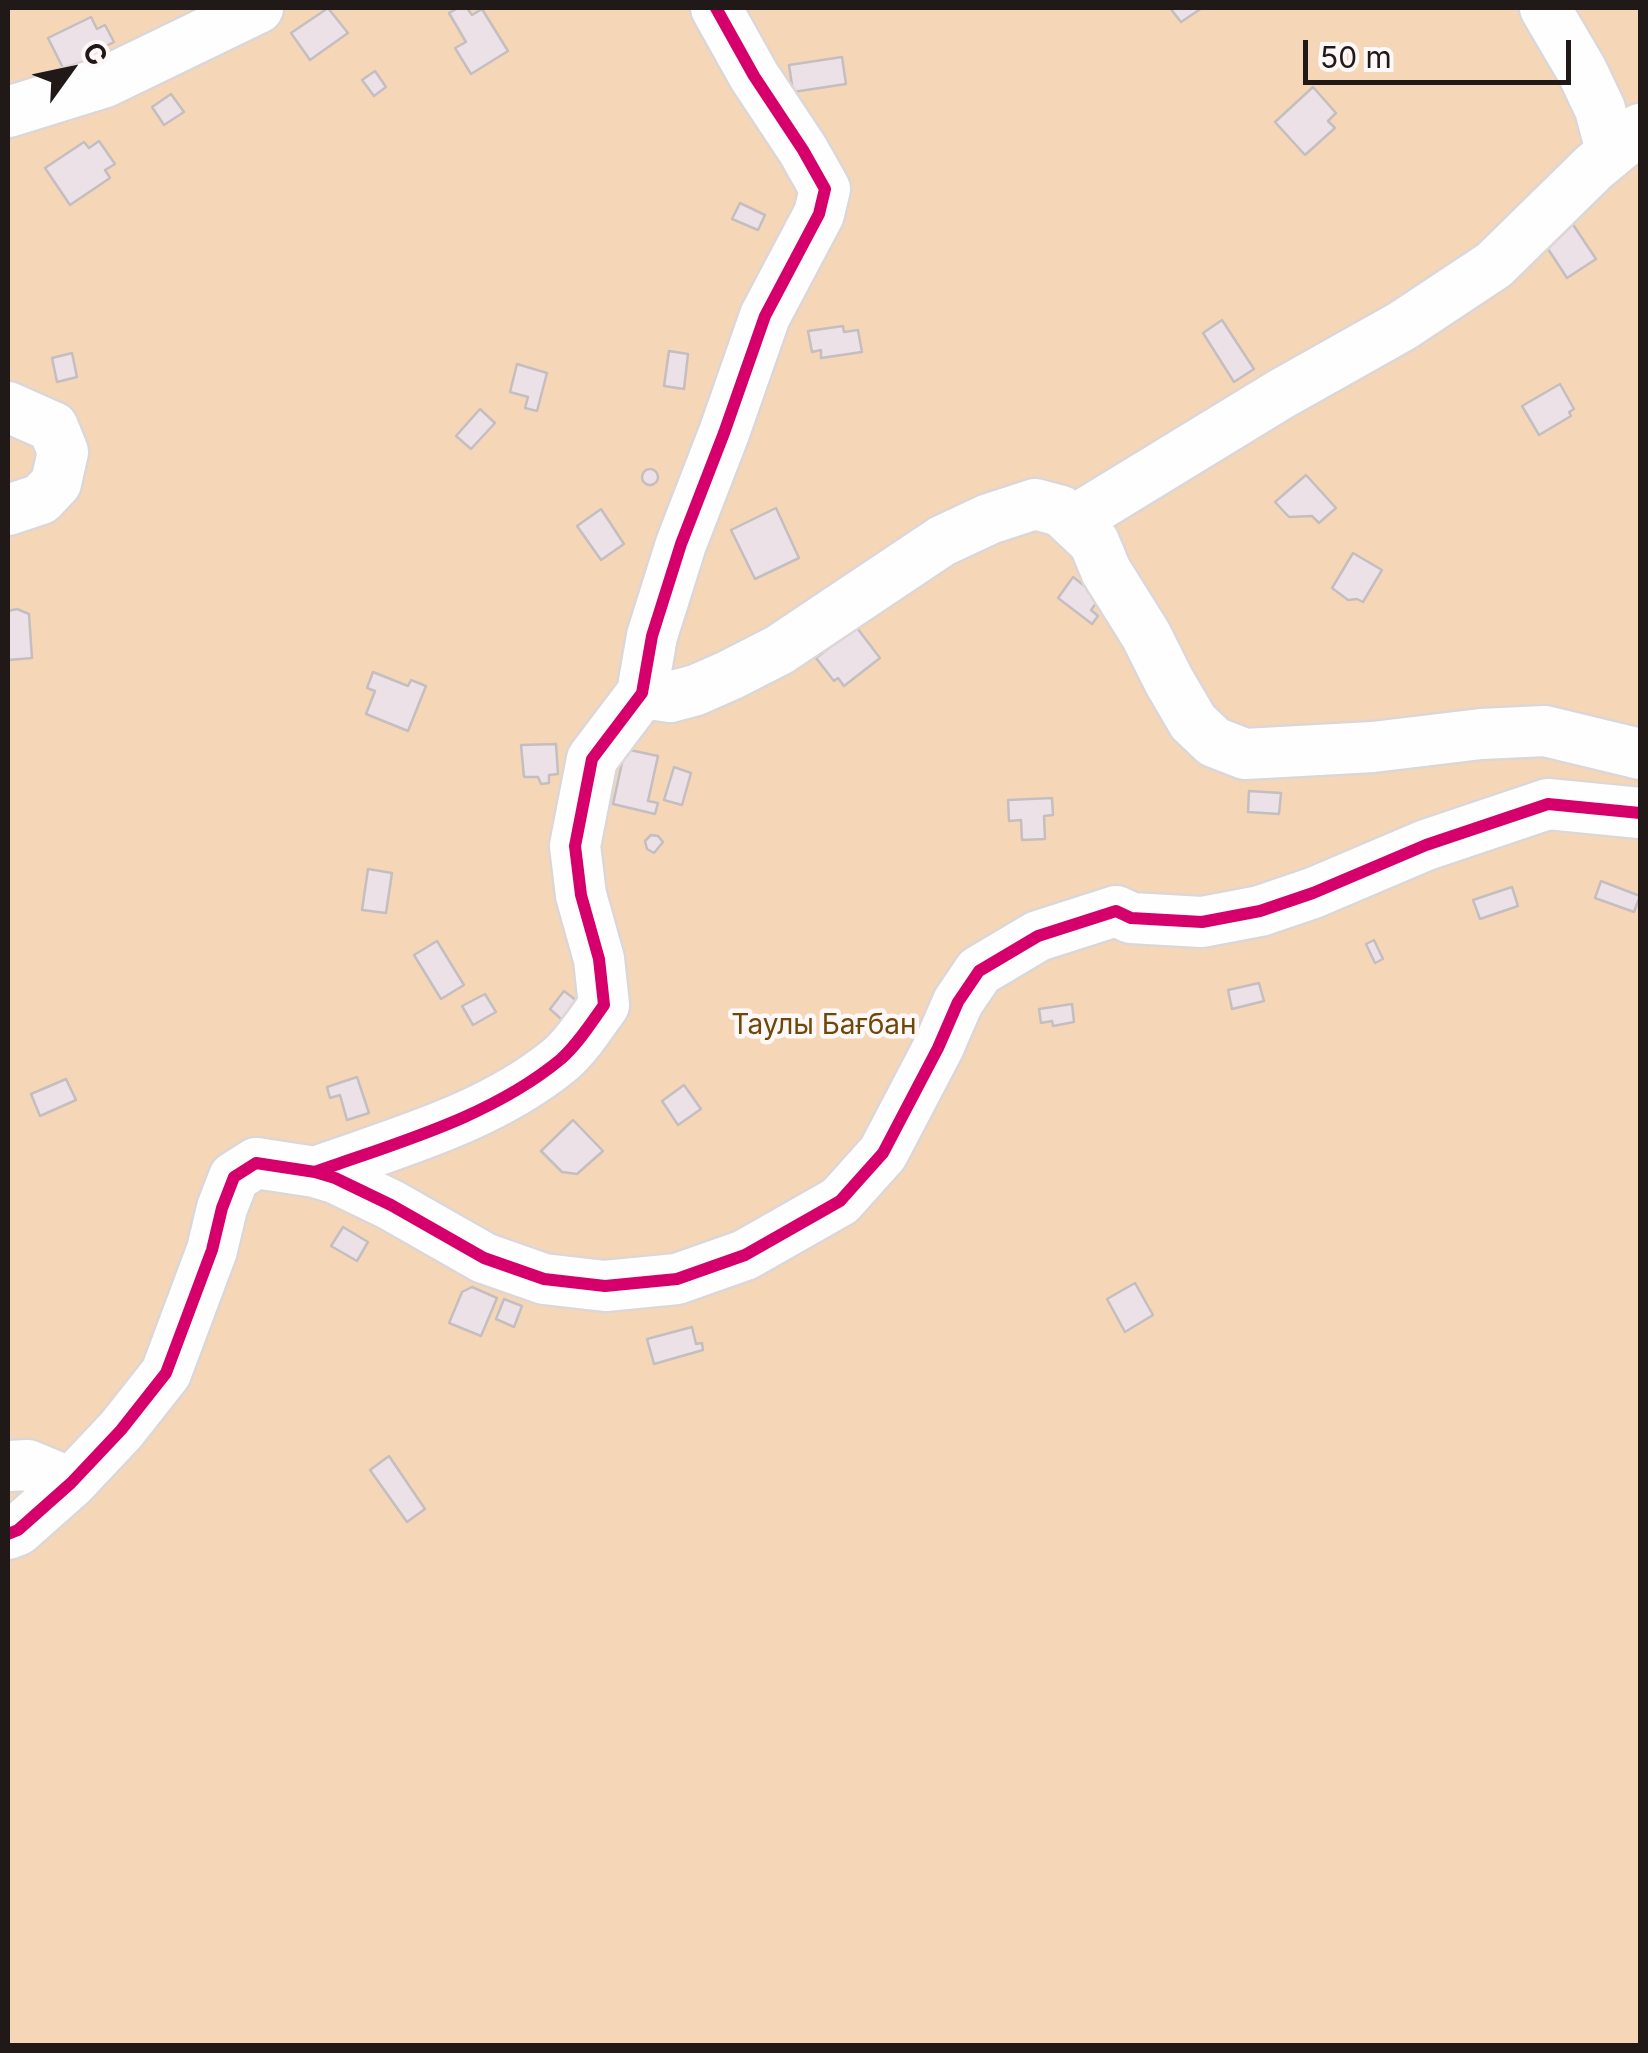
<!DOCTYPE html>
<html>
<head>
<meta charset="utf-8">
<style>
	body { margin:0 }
	#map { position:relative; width:1648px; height:2053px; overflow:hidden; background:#fdf9fa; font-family:Inter,sans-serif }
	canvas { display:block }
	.frame { position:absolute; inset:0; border:10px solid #211818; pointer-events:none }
	.north { position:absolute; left:20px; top:20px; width:100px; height:100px; -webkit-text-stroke:8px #fef8f9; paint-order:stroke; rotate:57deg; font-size:28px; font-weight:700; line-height:40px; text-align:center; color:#211818 }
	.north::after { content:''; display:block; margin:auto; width:35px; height:45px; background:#211818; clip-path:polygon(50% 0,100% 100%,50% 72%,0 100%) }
	.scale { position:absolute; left:1303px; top:40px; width:268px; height:45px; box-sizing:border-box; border:5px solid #211818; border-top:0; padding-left:12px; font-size:30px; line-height:35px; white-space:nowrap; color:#211818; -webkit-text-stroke:8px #fef8f9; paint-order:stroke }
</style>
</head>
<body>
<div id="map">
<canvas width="1648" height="2053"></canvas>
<div class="frame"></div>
<div class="north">С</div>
<div class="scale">50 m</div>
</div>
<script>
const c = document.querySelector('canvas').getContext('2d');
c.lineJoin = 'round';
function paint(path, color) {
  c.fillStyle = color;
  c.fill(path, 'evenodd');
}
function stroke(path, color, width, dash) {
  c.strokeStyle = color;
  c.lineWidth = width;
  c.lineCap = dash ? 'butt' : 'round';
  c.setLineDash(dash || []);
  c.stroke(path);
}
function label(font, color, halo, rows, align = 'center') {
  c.font = font + ' Inter,sans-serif';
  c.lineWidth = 9;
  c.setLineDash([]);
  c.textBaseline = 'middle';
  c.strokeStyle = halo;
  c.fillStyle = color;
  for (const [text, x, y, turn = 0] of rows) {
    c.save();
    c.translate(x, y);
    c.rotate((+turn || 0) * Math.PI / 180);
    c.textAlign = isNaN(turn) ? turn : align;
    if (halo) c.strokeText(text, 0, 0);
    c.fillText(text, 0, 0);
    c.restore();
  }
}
paint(new Path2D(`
	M8,8h1632v2037h-1632z`), '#f5d7b7');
const building = new Path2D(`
	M328,8l20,25 -38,27 -19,-27z
	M458,8h9l5,7 10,-6 26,42 -37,23 -16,-26 11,-6 -17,-29z
	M1170,8h32l-21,14z
	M91,17l6,12 8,-4 9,17 -12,6 3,5 -40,19 -17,-34z
	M842,57l4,27 -53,8 -4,-27z
	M375,71l11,16 -12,9 -12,-16z
	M1313,87l23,26 -8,8 7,7 -30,27 -30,-33z
	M171,94l13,18 -20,13 -12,-18z
	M99,141l16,23 -10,6 5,8 -40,27 -25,-37 39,-26 5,6z
	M740,203l25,12 -7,15 -26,-11z
	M1568,217l28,42 -29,19 -28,-43z
	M1222,320l32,49 -20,13 -31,-49z
	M843,326l1,6 14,-2 4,22 -41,6v-8l-9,2 -4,-21z
	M669,351l19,3 -4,35 -20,-3z
	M72,353l5,24 -20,5 -5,-24z
	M517,364l30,9 -10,38 -12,-3 3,-11 -18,-5z
	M1560,384l14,25 -5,3 2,4 -32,19 -17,-29z
	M480,409l15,14 -24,26 -15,-13z
	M642 477a8 8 0 1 1 16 0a8 8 0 1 1-16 0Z
	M1306,475l30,33 -17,15 -7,-7 -23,1 -14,-15z
	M776,508l23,50 -44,21 -24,-49z
	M601,509l23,35 -23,16 -24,-34z
	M1353,553l29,17 -19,32 -6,-3 -9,1 -16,-12z
	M1073,577l27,21 -9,12 7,6 -6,8 -34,-26z
	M17,609l12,5 3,44 -24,2v-49z
	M854,624l26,34 -36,28 -6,-8 -4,3 -18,-23 18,-14 -3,-3z
	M373,672l35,14 3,-6 15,6 -18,45 -42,-17 9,-23 -8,-3z
	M556,744l2,30 -9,1v8l-8,1 -3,-7h-14l-3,-32z
	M625,749l33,7 -10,45 10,2 -3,11 -42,-10z
	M674,767l17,6 -9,32 -18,-5z
	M1249,791l32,2 -2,21 -31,-2z
	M1052,798l1,17 -9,1 1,23 -23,1 -1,-20 -12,1 -1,-21z
	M651,835l7,1 5,6 -9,11 -7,-4 -2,-8z
	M368,869l24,4 -6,40 -24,-3z
	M1601,881l39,15 -6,16 -39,-14z
	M1512,887l6,19 -38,13 -7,-19z
	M1374,940l9,19 -8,4 -9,-19z
	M437,941l27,44 -23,14 -27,-44z
	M1259,983l5,18 -32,8 -4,-19z
	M564,991l22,17 -16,19 -20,-18z
	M485,994l11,18 -23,13 -11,-19z
	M1072,1004l2,18 -21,4 -1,-5 -11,2 -2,-14z
	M357,1077l12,36 -22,7 -7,-25 -10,3 -3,-11z
	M66,1079l10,21 -36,16 -9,-22z
	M684,1085l17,24 -23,16 -16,-24z
	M573,1120l30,31 -26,23 -15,-2 -21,-21z
	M343,1227l25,15 -11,19 -26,-15z
	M1135,1283l18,32 -28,17 -18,-33z
	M472,1287l25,11 -16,38 -32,-13 13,-31z
	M504,1299l18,7 -8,21 -18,-8z
	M692,1327l4,17 6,-1 1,7 -49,14 -7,-25z
	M389,1456l36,53 -18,13 -37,-52z`);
paint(building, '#ece1e6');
stroke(building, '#c4bec0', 2.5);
const minor = new Path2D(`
	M1545,8l37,63 18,38 11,42
	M8,112l97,-30 153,-74
	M8,407l45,20 10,25 -7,31 -15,16 -33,11
	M1073,521l208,-127 121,-68 92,-61 100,-98 46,-38
	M642,693l28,4 26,-7 34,-15 49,-25 163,-109 47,-22 46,-15 26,7 33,31 12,29 40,64 23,46 24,41 21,20 31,12 128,-7 108,-13 64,-3 95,23
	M315,1172c84,-30 176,-55 246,-113 17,-15 30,-36 43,-54l-5,-46 -18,-64 -6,-49 17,-87 50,-66 10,-57 29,-92 43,-111 41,-117 54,-102 6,-25 -22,-39 -49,-74 -38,-68
	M8,1466l20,-1 43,18
	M8,1534l10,-4 53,-47 50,-53 45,-57 46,-123 10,-42 12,-31 22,-14 59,9 20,6 56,27 93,53 60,21 61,7 72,-7 68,-24 95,-54 43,-48 55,-105 20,-46 21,-31 59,-35 78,-25 15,7 71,4 58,-11 53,-18 113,-48 122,-41 92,9`);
stroke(minor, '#ddd6d6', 55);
stroke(minor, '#fffefe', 50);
stroke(new Path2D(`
	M315,1172c84,-30 176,-55 246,-113 17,-15 30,-36 43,-54l-5,-46 -18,-64 -6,-49 17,-87 50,-66 10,-57 29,-92 43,-111 41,-117 54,-102 6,-25 -22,-39 -49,-74 -38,-68
	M8,1534l10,-4 53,-47 50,-53 45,-57 46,-123 10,-42 12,-31 22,-14 59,9 20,6 56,27 93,53 60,21 61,7 72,-7 68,-24 95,-54 43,-48 55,-105 20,-46 21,-31 59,-35 78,-25 15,7 71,4 58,-11 53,-18 113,-48 122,-41 92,9`), '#d6006c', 12);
label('28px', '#6e4709', '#fef8f9', [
	["Таулы Бағбан",824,1026]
]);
</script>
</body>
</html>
